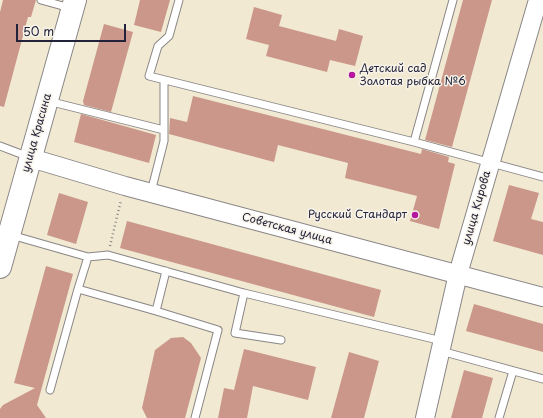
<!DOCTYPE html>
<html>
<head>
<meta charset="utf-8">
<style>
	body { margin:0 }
	#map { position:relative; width:543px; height:418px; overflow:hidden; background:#f1e9d2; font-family:"Playpen Sans",sans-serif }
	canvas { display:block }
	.scale { position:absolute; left:16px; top:24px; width:110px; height:18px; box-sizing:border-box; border:2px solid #22223b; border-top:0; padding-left:5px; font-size:12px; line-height:14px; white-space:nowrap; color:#22223b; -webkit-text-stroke:3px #f7f3e8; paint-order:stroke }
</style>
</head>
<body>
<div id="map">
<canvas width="543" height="418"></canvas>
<div class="scale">50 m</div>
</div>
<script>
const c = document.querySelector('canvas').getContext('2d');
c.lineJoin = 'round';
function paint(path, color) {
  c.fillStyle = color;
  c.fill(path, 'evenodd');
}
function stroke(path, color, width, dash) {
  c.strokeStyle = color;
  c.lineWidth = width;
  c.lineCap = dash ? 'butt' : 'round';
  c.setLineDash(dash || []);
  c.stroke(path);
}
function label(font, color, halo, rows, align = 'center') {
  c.font = font + ' "Playpen Sans",sans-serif';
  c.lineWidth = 3;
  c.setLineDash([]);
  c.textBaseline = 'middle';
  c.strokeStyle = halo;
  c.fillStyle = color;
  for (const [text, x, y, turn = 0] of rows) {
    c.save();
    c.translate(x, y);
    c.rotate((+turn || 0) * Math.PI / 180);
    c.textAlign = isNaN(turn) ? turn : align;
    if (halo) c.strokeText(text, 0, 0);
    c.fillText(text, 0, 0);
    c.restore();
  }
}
paint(new Path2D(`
	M3,0h33l-5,17h-3l-24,90 -4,-1v-94z
	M140,0h30l-9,32 -27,-7z
	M463,0h29l-40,147 -27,-7z
	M254,7l28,8 -3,11 57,15 3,-12 24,7 -8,30 -25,-6 -3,12 -61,-16 3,-11 -23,-6z
	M104,24l29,8 -22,80 -27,-7 -1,-4z
	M193,96l228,58 1,-5 27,8 -1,5 7,2 -16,65 -29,-8 7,-25 -72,-18 3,-15 -70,-18 -4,17 -105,-28 1,-16 17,4z
	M81,114l75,21 -7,28 -75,-21z
	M509,185l30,8 -8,26 12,3v33l-50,-14z
	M59,193l29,9 -12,42 -29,-9z
	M127,221l254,69 -7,27 -254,-69z
	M46,266l27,8 -36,131 9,13h-46v-9l3,-4 32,-17 -21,-5z
	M474,304l69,20v28l-77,-21z
	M183,337l8,6 10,15 -16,60h-38l-5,-10 13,-58 16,-12z
	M244,349l72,18 -8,33 -55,-14 -6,32h-29l6,-30 10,2z
	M349,352l30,9 -15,57h-33z
	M464,370l29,8 -11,40h-31z`), '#ca978a');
const service = new Path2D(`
	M41,0l29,8
	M179,0l-10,36 -11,10 -9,30 265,66 39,-142
	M48,101l116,29
	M414,142l129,35
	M0,146l29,11
	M151,192l13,-51v-61
	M11,235l77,22 20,-2 136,38 198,48
	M88,257l-10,32 78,22
	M166,271l-10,40 62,19 -23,88
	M244,293l-9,40 46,7
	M441,351l102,28
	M50,390l28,-101
	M499,418l14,-47`);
const tertiary = new Path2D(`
	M31,158l94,28 418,111
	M425,418l33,-144 80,-274`);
const primary = new Path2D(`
	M0,267l75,-267`);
stroke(service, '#8a8686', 9);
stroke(tertiary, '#8a8686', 20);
stroke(primary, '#8a8686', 24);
stroke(new Path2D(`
	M110,246l11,-46`), '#8a8686', 2.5, [1, 3]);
stroke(service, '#fff', 7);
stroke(tertiary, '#fff', 18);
stroke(primary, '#fff', 22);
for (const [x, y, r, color] of [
	[352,75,4,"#b5179e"],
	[415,215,4,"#b5179e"]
]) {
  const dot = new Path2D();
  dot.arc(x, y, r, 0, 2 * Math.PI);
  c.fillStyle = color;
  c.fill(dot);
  stroke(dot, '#f7f3e8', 1.5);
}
label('11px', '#22223b', '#f7f3e8', [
	["Детский сад",360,69],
	["Золотая рыбка №6",360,82],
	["Русский Стандарт",407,215,"right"]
], 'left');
label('11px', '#22223b', '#f7f3e8', [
	["улица Красина",37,133,-74],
	["улица Кирова",477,208,-74],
	["Советская улица",287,229,15]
]);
</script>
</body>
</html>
